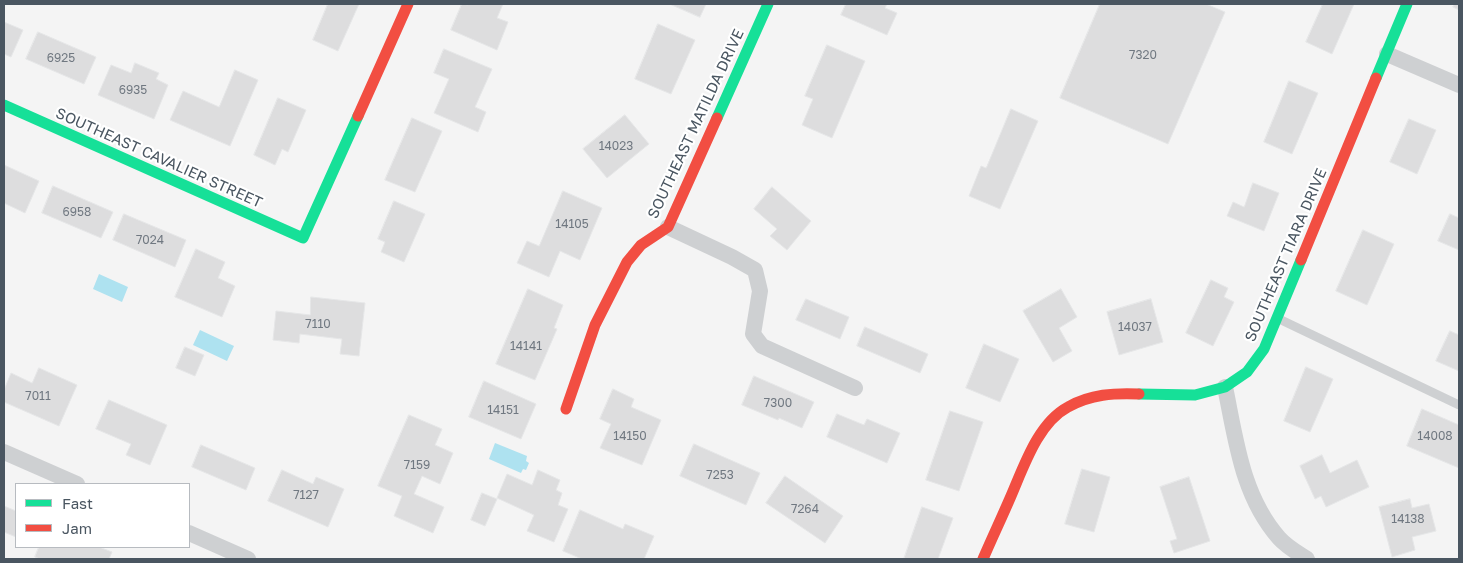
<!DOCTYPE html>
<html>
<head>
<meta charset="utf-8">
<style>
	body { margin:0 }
	#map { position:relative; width:1463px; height:563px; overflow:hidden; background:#f4f4f4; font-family:"Golos Text",sans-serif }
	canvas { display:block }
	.frame { position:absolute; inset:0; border:5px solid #4a5661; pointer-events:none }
	.legend { position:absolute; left:15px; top:483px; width:175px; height:65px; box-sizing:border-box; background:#fff; border:1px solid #b7bbc0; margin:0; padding:6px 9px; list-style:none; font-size:15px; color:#4a5661 }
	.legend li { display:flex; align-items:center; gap:10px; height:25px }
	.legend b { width:25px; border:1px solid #b7bbc0 }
</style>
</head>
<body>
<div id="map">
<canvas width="1463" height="563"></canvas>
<div class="frame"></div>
<ul class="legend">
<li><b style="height:6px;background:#16e098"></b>Fast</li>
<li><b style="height:6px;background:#f24e42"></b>Jam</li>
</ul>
</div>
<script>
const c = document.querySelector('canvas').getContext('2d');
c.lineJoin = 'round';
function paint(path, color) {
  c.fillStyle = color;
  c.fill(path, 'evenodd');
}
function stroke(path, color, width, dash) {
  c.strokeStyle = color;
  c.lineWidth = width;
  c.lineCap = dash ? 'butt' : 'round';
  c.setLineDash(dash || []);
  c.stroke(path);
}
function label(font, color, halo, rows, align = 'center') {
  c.font = font + ' "Golos Text",sans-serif';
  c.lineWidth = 4.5;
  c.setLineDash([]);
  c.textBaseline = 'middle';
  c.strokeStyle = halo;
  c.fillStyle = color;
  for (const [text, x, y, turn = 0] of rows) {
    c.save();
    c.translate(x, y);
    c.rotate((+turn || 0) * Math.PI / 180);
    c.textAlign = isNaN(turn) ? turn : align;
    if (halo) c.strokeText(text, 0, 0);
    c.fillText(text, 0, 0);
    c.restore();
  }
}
paint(new Path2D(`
	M99,274l29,13 -6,15 -29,-13z
	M200,330l34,16 -7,15 -34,-16z
	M495,443l32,13 -1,5 3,2 -3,7 -3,-1 -2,4 -32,-14z`), '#aee2f0');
const building = new Path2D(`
	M328,4h31l-21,47 -25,-11z
	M462,4l6,1v-1h35l-6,14 11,4 -11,28 -46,-20z
	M670,4h36l-6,13z
	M846,4h41l-2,4 12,5 -10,22 -46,-20z
	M1100,4h106l19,8 -57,132 -108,-46z
	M1323,4h31l-22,50 -26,-12z
	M1455,4h4v6l-6,-3z
	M4,22l19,8 -12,27 -7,-3z
	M658,24l37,16 -24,54 -36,-15z
	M38,32l58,25 -12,27 -58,-25z
	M827,45l38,16 -33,77 -30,-13 11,-26 -8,-3z
	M444,49l48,20 -17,38 11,5 -8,20 -44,-19 15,-34 -15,-6z
	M135,63l24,10 -3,6 12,6 -14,34 -56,-24 13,-30 20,8z
	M235,70l23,10 -28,66 -60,-26 13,-29 36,16z
	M1289,81l29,12 -26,61 -28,-12z
	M278,98l28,12 -18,42 -6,-3 -7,16 -21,-10z
	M1011,109l27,12 -38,88 -31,-13 12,-30 5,2z
	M625,115l24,29 -42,34 -24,-29z
	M412,118l30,13 -27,61 -30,-12z
	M1409,119l27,11 -19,44 -27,-12z
	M4,165l35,16 -14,32 -21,-10z
	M1253,183l26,10 -15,38 -37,-15 6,-14 11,5z
	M53,186l60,26 -12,26 -59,-25z
	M772,187l39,34 -24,29 -17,-14 7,-7 -23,-20z
	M563,191l39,17 -22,52 -20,-9 -11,26 -32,-14 10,-22 12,5z
	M394,201l31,13 -21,48 -23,-10 4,-10 -7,-3z
	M124,214l62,26 -11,27 -62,-27z
	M1450,214l9,4v32l-21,-9z
	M1363,230l31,14 -27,61 -31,-14z
	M196,249l29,13 -7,16 17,8 -13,31 -47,-20z
	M1211,280l17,8 -4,9 10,5 -21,44 -27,-13z
	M528,289l35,16 -9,23 3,1 -22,51 -39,-16z
	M1061,289l16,28 -18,11 13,23 -19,11 -30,-51z
	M311,297l54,6 -6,53 -19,-2 2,-15 -42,-5 -1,9 -26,-3 3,-29 34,4z
	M806,299l43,18 -9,22 -44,-19z
	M1151,299l12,43 -44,13 -12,-43z
	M865,327l63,27 -8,19 -63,-27z
	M1450,331l9,4v36l-23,-10z
	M984,344l35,15 -19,43 -34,-14z
	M185,347l19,8 -9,21 -19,-8z
	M1306,367l27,12 -23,53 -26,-11z
	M39,368l38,17 -18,41 -55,-24v-12l7,-17 21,10z
	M754,376l60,26 -12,26 -23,-10 -1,2 -36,-15z
	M484,381l52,23 -15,35 -52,-22z
	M613,389l21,10 -3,8 30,13 -19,45 -42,-17 11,-24 -11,-5z
	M109,400l58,25 -17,40 -24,-10 5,-11 -35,-15z
	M1422,409l37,16v43l-52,-22z
	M950,411l33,11 -24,69 -33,-11z
	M837,414l27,11 3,-6 33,14 -13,30 -60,-26z
	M409,415l33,14 -7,16 18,8 -13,31 -18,-8 -8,18 30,13 -11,26 -39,-17 8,-20 -24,-10z
	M694,444l66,29 -14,32 -66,-29z
	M201,445l54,23 -9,22 -54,-23z
	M1322,455l8,18 27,-13 12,27 -43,20 -5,-11 -6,3 -15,-33z
	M1082,469l28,8 -16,55 -29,-8z
	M282,470l31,14 3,-7 28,12 -16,38 -60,-26z
	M538,470l22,10 -4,10 6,3 -4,12 10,4 -14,33 -27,-11 7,-16 -37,-17 10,-24 25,11z
	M785,476l58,40 -18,27 -59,-40z
	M1189,477l21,64 -36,12 -4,-12 7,-2 -17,-52z
	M482,493l15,6 -12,27 -14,-6z
	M1410,499l2,9 17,-4 7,27 -24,6 3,13 -23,7 -13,-50z
	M4,506l12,5v26l-12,-5z
	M922,507l31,11 -15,41h-34z
	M580,510l43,19 2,-5 29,12 -10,23h-62l-19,-8z
	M39,547h60l13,5 -3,7h-69l-5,-2z`);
paint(building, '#ddddde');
stroke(building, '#e5e6e7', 1);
stroke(new Path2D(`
	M1277,318l182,87`), '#ced0d2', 9);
stroke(new Path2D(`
	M1387,54l72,31
	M668,227l64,30 23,13 5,21 -7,43 9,12 93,42
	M1225,387c11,53 17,109 54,151 8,9 19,15 28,21
	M4,452l73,32
	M189,533l59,26`), '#ced0d2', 16);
stroke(new Path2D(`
	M1376,78l31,-74
	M4,105l299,133 55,-122
	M717,118l51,-114
	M1139,394l56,1 30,-8 22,-15 17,-23 37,-89`), '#16e098', 11);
stroke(new Path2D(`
	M358,116l50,-112
	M1301,260l75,-182
	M566,409l29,-84 32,-63 14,-17 27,-18 49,-109
	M983,559c9,-21 19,-42 28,-63 13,-30 27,-73 57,-89 23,-13 46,-14 71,-13`), '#f24e42', 11);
label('12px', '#707881', null, [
	["7320",1143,55],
	["6925",61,58],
	["6935",133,90],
	["14023",616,146],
	["6958",77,212],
	["14105",572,224],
	["7024",150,240],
	["7110",318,324],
	["14037",1135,327],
	["14141",526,346],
	["7011",38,396],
	["7300",778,403],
	["14151",503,410],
	["14150",630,436],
	["14008",1435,436],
	["7159",417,465],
	["7253",720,475],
	["7127",306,495],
	["7264",805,509],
	["14138",1408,519]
]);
label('15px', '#4a5661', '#fff', [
	["SOUTHEAST MATILDA DRIVE",696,124,-65],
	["SOUTHEAST CAVALIER STREET",159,158,24],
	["SOUTHEAST TIARA DRIVE",1286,255,-67]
]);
</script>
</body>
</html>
